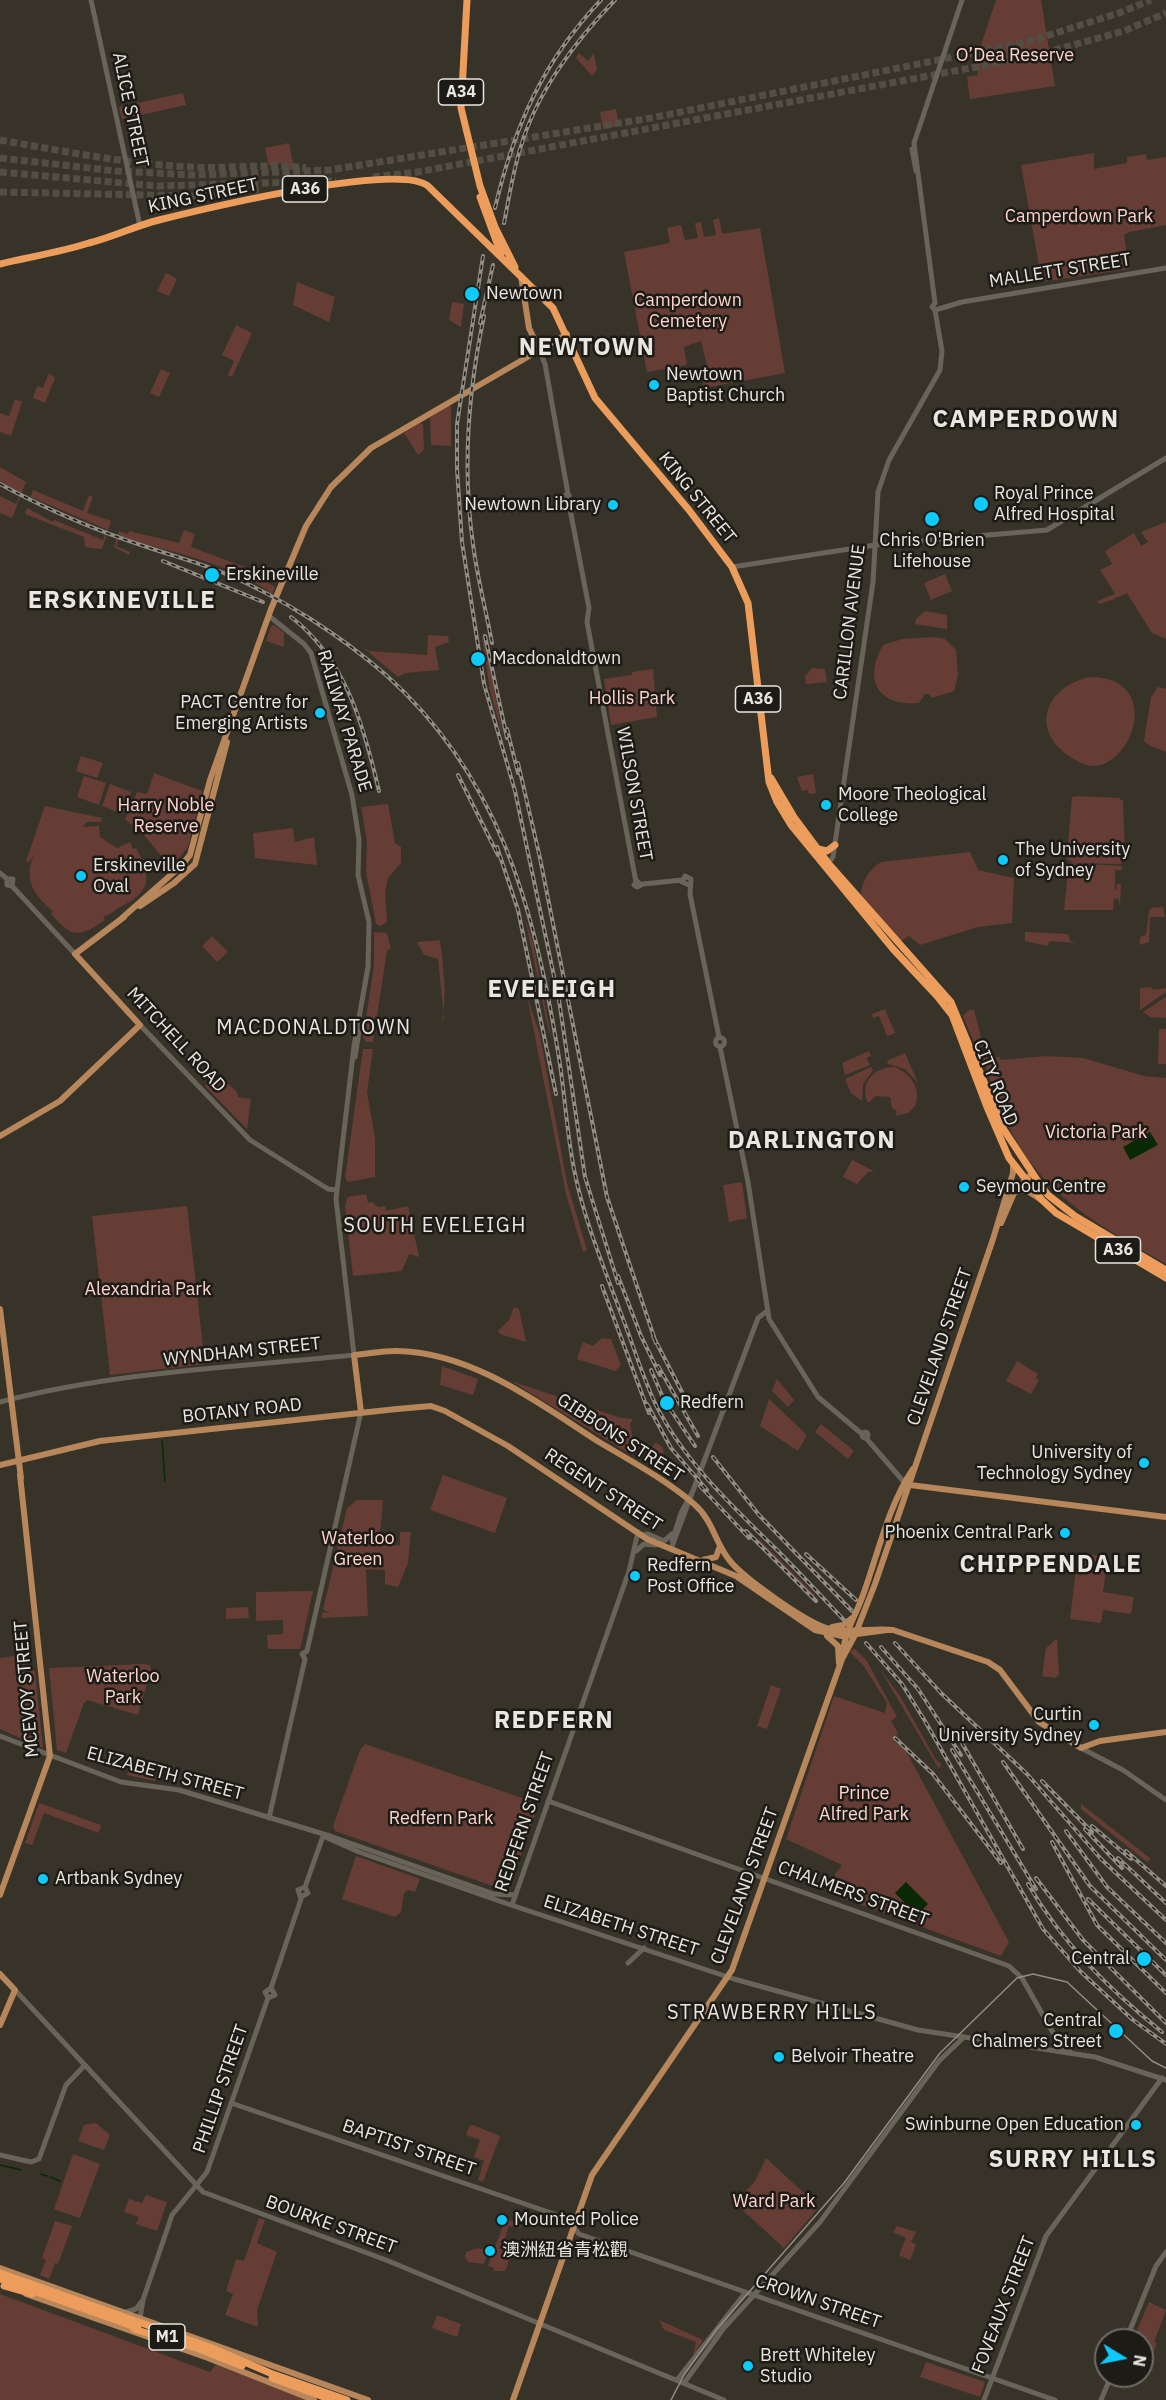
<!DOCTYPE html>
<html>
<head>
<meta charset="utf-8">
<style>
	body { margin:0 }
	#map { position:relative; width:1166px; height:2400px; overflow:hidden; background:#383329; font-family:"IBM Plex Sans",sans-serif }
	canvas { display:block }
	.north { position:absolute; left:1094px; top:2328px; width:60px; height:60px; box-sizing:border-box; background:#1d1b16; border:2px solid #6f6c67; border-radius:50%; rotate:100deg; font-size:16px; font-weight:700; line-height:24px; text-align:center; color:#e9e6e0 }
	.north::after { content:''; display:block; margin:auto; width:21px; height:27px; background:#0ecafa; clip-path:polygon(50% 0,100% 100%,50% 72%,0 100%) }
</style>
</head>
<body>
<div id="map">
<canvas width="1166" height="2400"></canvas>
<div class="north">N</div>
</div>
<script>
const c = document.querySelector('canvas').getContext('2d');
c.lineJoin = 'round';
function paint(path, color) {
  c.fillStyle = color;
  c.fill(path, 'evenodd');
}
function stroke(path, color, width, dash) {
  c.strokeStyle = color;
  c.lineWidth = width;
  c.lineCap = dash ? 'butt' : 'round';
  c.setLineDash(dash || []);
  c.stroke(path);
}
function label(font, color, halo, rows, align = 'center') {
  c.font = font + ' "IBM Plex Sans","Noto Sans SC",sans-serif';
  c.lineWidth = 5;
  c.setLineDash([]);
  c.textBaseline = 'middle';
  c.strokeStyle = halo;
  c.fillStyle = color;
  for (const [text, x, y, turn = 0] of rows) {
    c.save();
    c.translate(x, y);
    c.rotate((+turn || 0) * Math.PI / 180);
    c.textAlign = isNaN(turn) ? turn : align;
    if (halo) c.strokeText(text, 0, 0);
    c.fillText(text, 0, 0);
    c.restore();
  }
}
paint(new Path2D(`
	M996,0h45l14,86 -85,13 -3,-22 11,-2 -1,-5 -5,1z
	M579,53l9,8 6,-8 3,17 -5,6 -16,-18z
	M183,93l3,12 -64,14 -3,-12z
	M616,109l3,17 -16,3 -3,-17z
	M289,143l5,26 -11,2 -2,-8 -12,3 -4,-18z
	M1094,153v16l33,-6v-6l19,-3 1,6 19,-3v68l-37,7 -5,3 5,34 -87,13 -21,-117z
	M719,218l3,16 38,-6 25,145 -81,15 -2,-10 5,-13 -6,-24 -17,6 3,18 -40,7 -23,-120 46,-9 -3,-15 14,-3 4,15 13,-2 -3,-15 6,-1 3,15 12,-2 -3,-15z
	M166,273l11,6 -8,17 -12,-5z
	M297,282l38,15 -6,25 -36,-17z
	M452,302l12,2 -3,23 -12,-7z
	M236,325l16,8 -20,44 -4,-2 6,-14 -12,-6z
	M161,369l9,4 -11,24 -9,-4z
	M49,373l6,5 -10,25 -12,-5 4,-12 6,2z
	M15,399l7,3 -11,34 -11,-4v-19l9,3z
	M451,404v42l-20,-1 -1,-28z
	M420,423l3,2 1,24 -6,6 -14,-22z
	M0,467l26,15 -14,36 -12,-5v-17l16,8 5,-11 -21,-11z
	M33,490l50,21 6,-16 4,2 -6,16 24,8 -9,28 -17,-2 -1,-10 -59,-23zM31,497l75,32 -3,11 -49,-20 -1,2 -26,-14z
	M1166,522v117l-14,-6 -25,-40 -11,5 1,-4 -2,5 -16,5 -2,-3 18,-7 -15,-24 12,-6 -7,-13 29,-18 7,13 7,-4 -7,-10z
	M184,530l11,4 -4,13 51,19 33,21 -4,10 -2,-2 1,-3c-48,-33 -96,-37 -149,-56l-5,10 14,6 -1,3 -15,-8 5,-16 9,3 1,-3 50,12z
	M945,574l7,17 -21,9 -7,-17z
	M925,611l22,4v14l-32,-5 1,-5z
	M274,625l10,8v14l-18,-6 5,-15z
	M428,635l20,1 1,6 -14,5 4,23 -34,3 -7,4 -38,-32 9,6 58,4z
	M482,637h2l20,103 -14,-49z
	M934,637l11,2 11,11 2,25 -4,16 -22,7 -3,-4h-4l-6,9c-41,4 -56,-23 -36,-58l19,-6z
	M812,668l13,1 2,13 -21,2 -1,-8z
	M653,669l4,48 -46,8 -7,-46 28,-4v-3z
	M1090,677c73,0 44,89 3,89 -7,0 -14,-4 -21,-8 -43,-27 -28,-71 18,-81z
	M1158,687l8,2v63l-16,-6 -6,-5 7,-44z
	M81,756l22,7 -6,15 -21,-7z
	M154,773l48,18 -14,56 -17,21 -27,-33 -19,-16 12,-27 10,2z
	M813,774l3,19 -7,1 -1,-4 -6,1 -5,-14z
	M84,776l22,7 -7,22 -22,-8z
	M110,784l21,8 -8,22 -21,-8z
	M1077,796l42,2 4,3 2,57 -5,6 -46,-1 -7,-4 5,-62z
	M388,804l7,39 6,4v16l-13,15 -3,14 2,30 -7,4 -4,-2 -10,-52 1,-30 -6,-35z
	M45,806l57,12 -1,4h-14l-4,5 16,-1 1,11 17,11 13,-6 3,7 3,-1c15,28 16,42 -12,57 -7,3 -12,9 -21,12l2,3c-26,18 -33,18 -54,-6l2,-3c-19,-15 -30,-32 -19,-56l-5,7 -3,-1z
	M293,828l2,14 19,-5 3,28 -62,-7 -2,-25z
	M970,852l8,18 36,8 -2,45 -34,4 -58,18 -11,-9 -8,5 -40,-45c0,-15 9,-27 20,-34z
	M1069,863l53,3v4h-7v19h-3l4,1 1,-6h4l-1,21 -2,-6 -4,-1 -1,12h-49z
	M1163,907l2,10h-15l-1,25 -9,3v-8l6,-2 3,-24 2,-3z
	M525,918l8,24 19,99 -5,-17z
	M374,932l13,1 4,15 -4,3 -14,91h-7l-3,-5 11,-72z
	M1025,932l43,2 2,7 7,2 -27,-2 -3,5 -22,-5z
	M212,936l16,16 -11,10 -15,-16z
	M440,940c4,33 9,68 -3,100l7,-24 -6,-57 -14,-4 -7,-13z
	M1151,987l2,3 13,-2v4l-26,18v-22z
	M527,996l13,39 27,148 20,67 -4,2 -17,-58z
	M1166,997v21l-16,-1 -7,-5z
	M885,1009l10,24 -8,3 -8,-20 -6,2 -1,-4z
	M969,1010h5l9,36 -7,1 -13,-31z
	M1159,1029h7v35h-8z
	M363,1049h10l-6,43 8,46v39l-27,5 -3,-4z
	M869,1051l2,5 -5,2 4,7 -25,10 -3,-12z
	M905,1053l13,30 -13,-14 -17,-5 -1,-3z
	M1046,1056l37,2 61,18 22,2v186c-60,-35 -119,-65 -153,-129 -13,-24 -21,-52 -31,-77l17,-1 2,3z
	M871,1067l2,3 -10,14 -1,17 -11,-8 -6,-14z
	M894,1067c16,5 28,22 21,39l-7,7 -13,3 2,-5 -5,-3 -2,-11 -14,-1 -8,7c-9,-19 5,-36 26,-36z
	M222,1078l15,14 1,5 13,2 -4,30 -42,-43 6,-6 4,4z
	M852,1160l22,11 -6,1 -11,12 -14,-7z
	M742,1182l5,36 -18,4 -6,-37z
	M366,1194l2,9 4,-1 6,5 7,-1 1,5 22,-5 11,51 -10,-3 -7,17 -49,5 -8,-71 3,-8z
	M187,1206l18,158 -95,11 -18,-159z
	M514,1307l5,2 7,33 -26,-8 -2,-3 11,-11z
	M602,1338l9,1 10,26 -6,6 -38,-12 6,-17 10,4z
	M1017,1361l21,13 -2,4 3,2 -8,14 -25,-13z
	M442,1366l36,13 -5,16 -33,-10z
	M777,1379l17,21 -6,7 -16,-16z
	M511,1381l110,37 12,1 -3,5 4,21 -6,8z
	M769,1399l38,36 -9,16 -38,-25z
	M821,1424l33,27 -6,8 -33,-27z
	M656,1442l7,6 1,7 12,14 -3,4 -23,-17 2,-2 -3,-3z
	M443,1475l64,23 -12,35 -65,-23z
	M357,1500h26l-4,46 21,-1v-13h11l-3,31 -10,24 -13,-3v-14l-19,-1 2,47 -47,2 2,-6 8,1 -8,-3 24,-102z
	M759,1539l56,56 -2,2 -56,-55z
	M1078,1553l30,4 -5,35 31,5 -3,17 -28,-4 -2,13 -31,-4z
	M313,1591l-13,58h-32l-1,-14 16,-1v-14l-27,1v-29z
	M248,1607l1,11 -23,1v-11z
	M1055,1640h2l2,34 -4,4 -13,-2 4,-28z
	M854,1648l13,13 30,56 -6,4 7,12 -5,7 13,11 103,191 -8,14 -169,-62 4,-12 -5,-2 11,-15 -56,-26 48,-143 51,17 2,-10 -24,-38 -13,-13z
	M19,1655l6,11 10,5 8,77 -43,-19v-71z
	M142,1664l8,1 1,5 -13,45 -51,-15 -3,3 -18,50 -9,-3 -8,-82z
	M880,1669l20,27 36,64 5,4 -2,5z
	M771,1685l10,4 -14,40 -10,-3z
	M365,1744l169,58 3,7 -27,77 -9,3 -166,-58 -2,-5 27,-76z
	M130,1765l27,9 -2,7 -28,-6z
	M39,1803l62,22 -2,8 -55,-20 -12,32 -7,-2z
	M1081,1804l70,55 -4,3 -66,-53z
	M356,1856l64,23 -5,13 -7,-2 -4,3 -3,19 -6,5 -53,-18z
	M96,2123l14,12 -6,15 -26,-9 6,-16z
	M473,2125l27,11 -17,46 -5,-2 6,-19 -10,-4 6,-17 -14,-5 3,-9z
	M73,2154l27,10 -20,54 -26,-9z
	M766,2158l53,49 -35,41 -49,-45 20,-22z
	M146,2195l21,7 -10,29 -21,-7 3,-7 -15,-5 5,-13 13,4z
	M259,2218l6,2 -8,23 20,9 -20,58 1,17 -33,-12 8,-21 -7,-3 10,-32 8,2z
	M509,2220l11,4 1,4 -12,-2 -5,14 11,4 -10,27h-12l1,-3 -5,-2 -2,2 17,-45z
	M55,2221l17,5 -14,38 -3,-1 -6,16 -9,-4 6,-15 -4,-2z
	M897,2226l19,6 -5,10 5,3 -6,15 -11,-5 7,-17 -13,-6z
	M478,2248l11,3 -7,16 1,-3 -15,-2 -3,-5 1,-5z
	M0,2294l210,78 6,-8 91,36h-307z
	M1149,2302l17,8 -12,32 3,1 -3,8 -12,-4v-7h-9z
	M437,2315l24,9 -4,13 -25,-9z
	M659,2320l44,20 -10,16 3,-14 -32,-12z
	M926,2362l59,20 -5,15 -60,-20z`), '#653d35');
paint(new Path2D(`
	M1150,1132l8,13 -28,15 -7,-13z
	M906,1882l22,22 -11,11 -22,-22z`), '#092904');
stroke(new Path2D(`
	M162,1441l3,40
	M0,2165l21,5
	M41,2174l6,2
	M50,2177l10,4`), '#092904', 1.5);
stroke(new Path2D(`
	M0,140c63,11 127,24 191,27 39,2 77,-4 115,1
	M0,158l116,13 79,4 135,-5 321,-52 376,-76 92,-29 32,-13
	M0,172l157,14 179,-5
	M373,177l45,-5 611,-115 95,-26 42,-18
	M0,192l197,4 64,-7`), '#534e44', 7, [7, 3.5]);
stroke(new Path2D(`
	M91,0l49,226
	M912,149l4,22
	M935,310l27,-8 204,-34
	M539,349l6,15 23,130
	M565,495h4v4h-4z
	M568,499l21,109 -2,14 49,260
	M732,567l150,-23 165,-14 119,-72
	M826,866l7,-9 40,-275 5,-90 11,-32 51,-90 2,-19 -7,-41 -3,-3 3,-4 -21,-160 48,-143
	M0,873l7,6v6l5,1 63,68
	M7,879h6l-1,7
	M640,884l-3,-3 -3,4 3,2 6,-3 39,-4
	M689,885l-7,-3 3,-6 6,3 -1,15 29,143
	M140,1025l110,115 78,49 9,1
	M715.5 1042a4.5 4.5 0 1 1 9 0a4.5 4.5 0 1 1-9 0Z
	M720,1047l28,135 21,137 49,78 44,37
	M355,1057l4,-26
	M0,1402c114,-30 237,-35 354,-47l-18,-156 18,-153 14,-79 1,-45 -11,-47 1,-35 -7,-45 -41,-142 -7,-9 -35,-28
	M862 1435a3 3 0 1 1 6 0a3 3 0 1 1-6 0Z
	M866,1438l38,44
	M641,1535l7,-1 16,7 8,-7
	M672,1541l9,-28 13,-24
	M671,1549l87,-231 9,-7
	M636,1551l8,-7 12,1
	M305,1659l-3,-5 5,-3 54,-239
	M0,1736l121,46 58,8 151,46 164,58 21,1
	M1081,1748l42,22 43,30
	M548,1801l461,165 13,12 39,69 9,4
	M269,1818l36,-159
	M323,1836l36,16 146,51 229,76 184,51 177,27 71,23
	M301,1897l7,-4 -3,-6 18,-51
	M512,1905l117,-334 9,-39
	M628,1963l16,-15
	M271,1988l30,-89 -3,-9 7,-3
	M15,1990l188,202 183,68 338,140
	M268,1998l7,-3 -4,-7
	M268,1998l-3,-6 6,-4
	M231,2103l326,112 10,4 12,15 476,166
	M0,2155l31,7 8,-3 27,-74 19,-20
	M126,2312l10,-3 6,-8
	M140,2318l3,-18 29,-85 35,-43 61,-174
	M1126,2340l30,-74 10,-14
	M677,2380l68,-87
	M684,2383l40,-55 96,-106 119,-161 25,-24
	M984,2400l62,-164 116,-158
	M1101,2400l10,-24`), '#696459', 5);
stroke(new Path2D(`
	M521,276l8,52 10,21
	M140,906l34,-23 21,-19 32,-122
	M122,918l59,-52 9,-11 20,-75 61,-171 35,-83 25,-39 40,-39 196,-114
	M0,1136l60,-35 80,-76 -65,-71 49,-37
	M1015,1192l11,-2 14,9
	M1001,1223l13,-30 18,-20
	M0,1309l21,169
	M361,1412l-7,-57c15,-1 30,-5 45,-4 74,2 141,53 200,91 32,19 67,38 95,62 19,16 21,39 36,57 15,18 78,63 100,68 21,4 43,-1 63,1l95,32 12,8 39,52 42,26 19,-7 66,-9
	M0,1465l100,-24 297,-32 34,-3 14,5 63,35 139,93 89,37 79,54 27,6 45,-6
	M910,1485l256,32
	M703,1560l13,-3 4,-11
	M832,1627l11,-2 9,-7
	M827,1636l11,10 1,17
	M843,1652c2,-21 13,-37 20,-57 15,-41 25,-89 50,-126
	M0,1895l50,-139 -30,-281
	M0,1974l15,16 -15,35
	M0,2268l368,132
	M26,2294l182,64 106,42
	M513,2400l79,-225 140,-205 110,-311 13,-24 20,-51 118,-345 20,-66v-10`), '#b8865b', 6);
stroke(new Path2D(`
	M467,0l-6,108 19,78 15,41 20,40
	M480,197l21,57
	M0,264c30,-7 60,-12 89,-21 24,-6 46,-17 70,-23 44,-11 238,-58 269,-34l125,122 42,90 94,112 43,57 16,36 21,179 8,20 14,23 102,124 44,47 15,19 35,92 22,51 33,42 14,13 110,65
	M771,778l23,39 35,47 122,138 53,128 35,53 9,12 27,21 91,54
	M818,849l9,2 8,-6
	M0,2273l212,75 58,25 77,27
	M0,2279l138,49
	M4,2286l28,8
	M134,2329l58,18
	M189,2345l53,21
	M272,2378l60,22`), '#ec9d5c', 7);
stroke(new Path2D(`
	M671,2400l13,-25 32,-45 128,-147 96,-130 77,-75 16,-4 34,8 85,79 14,7`), '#918d85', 1.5);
const rail = new Path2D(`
	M495,208c19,-81 48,-147 106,-208
	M504,223c5,-25 9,-52 17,-77 16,-54 55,-106 94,-146
	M483,256l-26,168v45l5,73 22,142 31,107 44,209 26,177 33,106
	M484,316c-16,76 -22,151 -11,228 4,33 13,66 19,99
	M480,323l13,-58
	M0,484c46,25 97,47 147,63 26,9 53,16 79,27 56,24 114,61 160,101 112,100 147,229 171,371 8,43 9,86 18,128 10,48 28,91 45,137 12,30 21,62 35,92 28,57 76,102 121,146 23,23 45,47 68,71
	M163,561l100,41
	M291,617c55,42 73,110 88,174
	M485,636l22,102
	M507,729l11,44
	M518,763l22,95 67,339 49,146
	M458,775l40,80
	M497,847l21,63 38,184
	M618,1276l23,60 19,39
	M602,1286l47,127
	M653,1336l29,56
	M658,1366l40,70
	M651,1370l13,30 31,46
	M647,1404l24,44 36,42
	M713,1457l46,58 93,96
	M700,1486l49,52
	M746,1531l70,70
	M806,1554l50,46
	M866,1643l36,41 23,37 118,208 38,43 52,48 33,24
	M895,1643l46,50 86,81 74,85 65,61
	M881,1647l37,42 43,66
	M895,1738l38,36 68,89
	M962,1743l61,106
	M952,1750l84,139
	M1003,1762l87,124 76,74
	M1042,1781l50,51
	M1092,1826l39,33
	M1085,1829l37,39
	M1066,1831l41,56 59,56
	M1052,1842l45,83 69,68
	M1126,1851l40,35
	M1118,1858l48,45
	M1036,1878l47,62 83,83
	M1028,1884c34,59 82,106 134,148
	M1088,1899l78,76`);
stroke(rail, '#918d85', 4);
stroke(rail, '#1d1b16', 1.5, [4.5]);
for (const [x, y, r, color] of [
	[472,294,8,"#0ecafa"],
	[654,385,6,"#0ecafa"],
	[981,504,8,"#0ecafa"],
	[613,505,6,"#0ecafa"],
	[932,519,8,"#0ecafa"],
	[212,575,8,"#0ecafa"],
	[478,659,8,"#0ecafa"],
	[320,713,6,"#0ecafa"],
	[826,805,6,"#0ecafa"],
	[1003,860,6,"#0ecafa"],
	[81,876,6,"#0ecafa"],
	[964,1187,6,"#0ecafa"],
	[667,1403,8,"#0ecafa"],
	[1144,1463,6,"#0ecafa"],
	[1065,1533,6,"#0ecafa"],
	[635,1576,6,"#0ecafa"],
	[1094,1725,6,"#0ecafa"],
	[43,1879,6,"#0ecafa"],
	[1144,1959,8,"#0ecafa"],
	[1116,2031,8,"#0ecafa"],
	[779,2057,6,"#0ecafa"],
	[1136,2125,6,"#0ecafa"],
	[502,2220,6,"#0ecafa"],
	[490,2251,6,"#0ecafa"],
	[748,2366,6,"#0ecafa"]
]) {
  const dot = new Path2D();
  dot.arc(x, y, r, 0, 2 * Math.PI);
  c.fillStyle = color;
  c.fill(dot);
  stroke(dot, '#1d1b16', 2);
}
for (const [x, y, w] of [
	[461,92,45],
	[305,189,45],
	[758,699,45],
	[1118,1250,45],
	[167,2337,36]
]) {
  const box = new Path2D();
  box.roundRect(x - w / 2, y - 13, w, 26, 4.5);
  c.fillStyle = '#1d1b16';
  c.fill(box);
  stroke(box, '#e9e6e0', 1.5);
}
label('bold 16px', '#e9e6e0', null, [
	["A34",461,92],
	["A36",305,189],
	["A36",758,699],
	["A36",1118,1250],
	["M1",167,2337]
]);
label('18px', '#fed4cc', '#1d1b16', [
	["O’Dea Reserve",1015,56],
	["Camperdown Park",1079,217],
	["Camperdown",688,301],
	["Cemetery",688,322],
	["Hollis Park",632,699],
	["Harry Noble",166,806],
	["Reserve",166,827],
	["Victoria Park",1096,1133],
	["Alexandria Park",148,1290],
	["Waterloo",358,1539],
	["Green",358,1560],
	["Waterloo",123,1677],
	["Park",123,1698],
	["Prince",864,1794],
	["Alfred Park",864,1815],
	["Redfern Park",441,1819],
	["Ward Park",774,2202]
]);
label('18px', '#e9e6e0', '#1d1b16', [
	["ALICE STREET",130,110,78],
	["KING STREET",203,196,-12],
	["MALLETT STREET",1060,271,-9],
	["KING STREET",697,498,51],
	["CARILLON AVENUE",850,622,-83],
	["RAILWAY PARADE",344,721,73],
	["WILSON STREET",634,794,80],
	["MITCHELL ROAD",176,1040,47],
	["CITY ROAD",995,1083,68],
	["CLEVELAND STREET",940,1347,-71],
	["WYNDHAM STREET",242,1352,-6],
	["BOTANY ROAD",242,1411,-6],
	["GIBBONS STREET",620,1438,33],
	["REGENT STREET",603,1490,33],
	["MCEVOY STREET",27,1689,-95],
	["ELIZABETH STREET",165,1774,15],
	["REDFERN STREET",525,1822,-71],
	["CLEVELAND STREET",745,1886,-70],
	["CHALMERS STREET",853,1894,20],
	["ELIZABETH STREET",621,1926,18],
	["PHILLIP STREET",221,2089,-71],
	["BAPTIST STREET",409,2148,19],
	["BOURKE STREET",331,2225,20],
	["CROWN STREET",818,2302,19],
	["FOVEAUX STREET",1004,2305,-69]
]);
label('18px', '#e9e6e0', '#1d1b16', [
	["Newtown",486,294],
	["Newtown",666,375],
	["Baptist Church",666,396],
	["Royal Prince",994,494],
	["Alfred Hospital",994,515],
	["Newtown Library",601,505,"right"],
	["Chris O'Brien",932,541,"center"],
	["Lifehouse",932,562,"center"],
	["Erskineville",226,575],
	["Macdonaldtown",492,659],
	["PACT Centre for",308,703,"right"],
	["Emerging Artists",308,724,"right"],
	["Moore Theological",838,795],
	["College",838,816],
	["The University",1015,850],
	["of Sydney",1015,871],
	["Erskineville",93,866],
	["Oval",93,887],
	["Seymour Centre",976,1187],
	["Redfern",680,1403],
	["University of",1132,1453,"right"],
	["Technology Sydney",1132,1474,"right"],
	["Phoenix Central Park",1053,1533,"right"],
	["Redfern",647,1566],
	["Post Office",647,1587],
	["Curtin",1082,1715,"right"],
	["University Sydney",1082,1736,"right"],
	["Artbank Sydney",55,1879],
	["Central",1130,1959,"right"],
	["Central",1102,2021,"right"],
	["Chalmers Street",1102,2042,"right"],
	["Belvoir Theatre",791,2057],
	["Swinburne Open Education",1124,2125,"right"],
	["Mounted Police",514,2220],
	["澳洲紐省青松觀",502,2251],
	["Brett Whiteley",760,2356],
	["Studio",760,2377]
], 'left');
c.letterSpacing = '1.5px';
label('20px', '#e9e6e0', '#1d1b16', [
	["MACDONALDTOWN",314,1028],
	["SOUTH EVELEIGH",435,1226],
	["STRAWBERRY HILLS",772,2013]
]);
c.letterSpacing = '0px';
c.letterSpacing = '1.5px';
label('bold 24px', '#e9e6e0', '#1d1b16', [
	["NEWTOWN",587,348],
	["CAMPERDOWN",1026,420],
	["ERSKINEVILLE",122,601],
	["EVELEIGH",552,990],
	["DARLINGTON",812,1141],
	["CHIPPENDALE",1051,1565],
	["REDFERN",554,1721],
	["SURRY HILLS",1073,2160]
]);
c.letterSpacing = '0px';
</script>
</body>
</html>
